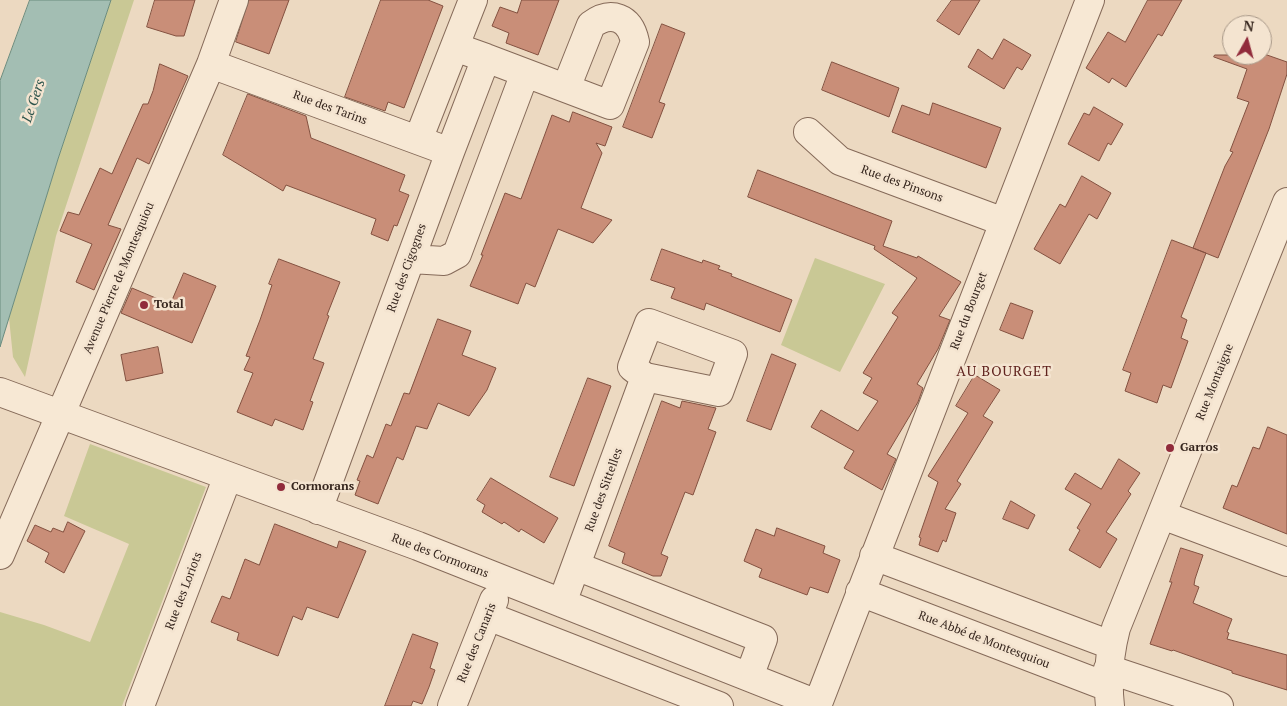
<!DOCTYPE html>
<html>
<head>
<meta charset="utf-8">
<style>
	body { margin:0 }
	#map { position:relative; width:1287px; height:706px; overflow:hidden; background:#ecd9c1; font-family:"PT Serif",serif }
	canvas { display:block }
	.north { position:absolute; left:1222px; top:15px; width:50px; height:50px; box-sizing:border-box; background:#f4e4d0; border:1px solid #a89888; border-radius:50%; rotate:7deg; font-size:14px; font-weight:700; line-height:20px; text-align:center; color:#35251d }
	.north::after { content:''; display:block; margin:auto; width:18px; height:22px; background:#912b3b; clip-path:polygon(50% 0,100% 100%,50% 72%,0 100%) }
</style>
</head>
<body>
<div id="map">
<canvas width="1287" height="706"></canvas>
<div class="north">N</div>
</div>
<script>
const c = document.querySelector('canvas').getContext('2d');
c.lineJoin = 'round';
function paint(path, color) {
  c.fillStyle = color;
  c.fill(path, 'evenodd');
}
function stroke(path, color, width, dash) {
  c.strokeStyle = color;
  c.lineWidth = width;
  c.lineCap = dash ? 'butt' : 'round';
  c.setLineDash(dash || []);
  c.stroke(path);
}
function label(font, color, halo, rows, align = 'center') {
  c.font = font + ' "PT Serif",serif';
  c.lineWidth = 5;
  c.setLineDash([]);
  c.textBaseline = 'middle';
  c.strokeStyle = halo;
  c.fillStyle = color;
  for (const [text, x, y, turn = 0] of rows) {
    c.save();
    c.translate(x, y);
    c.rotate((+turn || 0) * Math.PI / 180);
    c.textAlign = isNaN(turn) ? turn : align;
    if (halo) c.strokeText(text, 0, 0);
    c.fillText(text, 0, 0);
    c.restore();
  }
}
paint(new Path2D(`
	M111,0h23l-78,236 -31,141 -12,-20 -4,-39 49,-159z
	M815,258l70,26 -45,88 -59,-27z
	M90,444l116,43 -84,219h-122v-94l44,13 46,17 39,-98 -65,-28z`), '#c9c895');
const water = new Path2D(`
	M30,0h81l-53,159 -58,188v-266z`);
paint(water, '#a3beb3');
stroke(water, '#6b8c7f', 1);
const building = new Path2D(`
	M155,0h40l-11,36h-8l-29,-9z
	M249,0h40l-20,54 -33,-12z
	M381,0h47l15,6 -39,102 -16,-6 -3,9 -40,-14z
	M522,0h37l-21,55 -32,-12 3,-10 -17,-7 8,-19 17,6z
	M952,0h28l-21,35 -22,-14z
	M1148,0h34l-20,36 -4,-2 -32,53 -14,-9 -3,5 -23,-15 22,-36 17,10z
	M662,24l23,9 -26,69 6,2 -13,34 -29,-11z
	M1004,39l27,16 -9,15 -5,-3 -13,22 -36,-22 10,-18 14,10z
	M1215,55h52l20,7v12l-18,55 -51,129 -25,-10 32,-82 8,-14 -3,-1 19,-49 -12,-4 10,-29 -33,-12z
	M832,62l67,26 -10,29 -67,-27z
	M160,64l28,12 -39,88 -12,-6 -29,67 13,4 -27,61 -18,-8 16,-38 -32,-13 8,-19 11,3 21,-47 12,6 31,-70h5l5,-13z
	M248,94l58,22 5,22 94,37 -6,16 10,4 -12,31 -3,-1 -6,16 -17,-7 5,-15 -90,-34 -3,6 -60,-36z
	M933,103l68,25 -15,40 -94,-36 10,-27 27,10z
	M1094,107l29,17 -12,21 -3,-2 -9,18 -31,-17 16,-31 5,2z
	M573,112l39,15 -7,19 -9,-3 6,10 -21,55 31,12 -19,23 -35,-14 -23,58 -9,-4 -8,21 -48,-18 13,-31h-2l24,-62 16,6 31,-84 17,7z
	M758,170l134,51 -9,25 34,12 1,-2 43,26 -22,34 11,4 -12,29 -21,35 6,4 -5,14 -31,52 9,5 -14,31 -38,-22 10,-17 -43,-24 10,-17 37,21 20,-30 -15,-8 9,-15 -9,-5 35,-56 -6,-4 25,-35 -43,-29 1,-3 -127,-49z
	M1082,176l29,17 -14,26 -8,-5 -29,50 -26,-15 26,-45 5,3z
	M1172,240l34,13 -25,64 6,3 -6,18 7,3 -17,47 -8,-3 -6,18 -32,-12 6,-18 -8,-3z
	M662,249l40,14 1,-3 17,6 -2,3 14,5 -1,2 61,24 -12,32 -74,-29 -2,7 -33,-12 4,-10 -24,-8z
	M279,259l61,23 -13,33 2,1 -16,43 11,4 -14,38 3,1 -10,28 -28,-11 -3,7 -35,-14 16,-39 -9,-3 6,-13 -4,-1 14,-36 12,-35 -3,-1z
	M184,273l32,13 -24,57 -71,-30 11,-25 38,16z
	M1011,303l22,8 -10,28 -23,-9z
	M438,319l33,12 -9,24 34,13 -9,22 -18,26 -31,-13 -11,26 -11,-3 -13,34 -6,-3 -19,47 -23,-9 5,-14 -3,-1 10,-25 6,3 13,-34 5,2 13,-33 5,1z
	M158,347l5,26 -37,8 -5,-26z
	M772,354l24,10 -25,66 -24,-9z
	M975,375l25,15 -17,26 10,6 -36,59 4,3 -16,25 11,4 -10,29 -3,-2 -5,12 -19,-7 2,-7 -2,-1 19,-55 -10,-6 40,-63 -12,-7z
	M588,378l23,8 -37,100 -24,-9z
	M662,401l18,7 2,-7 34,7 -8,21 8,3 -23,63 -8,-3 -24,62 7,3 -7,19h-8l-31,-13 3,-10 -16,-7z
	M1268,427l19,8v99l-64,-26 9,-23 5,2 16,-40 6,2z
	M1119,459l21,14 -12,18 3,3 -25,38 11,7 -17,29 -31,-18 11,-20 -3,-2 14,-24 -26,-15 10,-16 26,16z
	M491,478l67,40 -14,25 -23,-14 -2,3 -15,-10 -2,2 -20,-12 3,-7 -8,-5z
	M1011,501l24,14 -7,14 -25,-10z
	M68,522l17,9 -21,42 -19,-11 4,-9 -22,-12 8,-16 16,7 2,-4 10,4z
	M275,524l62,24 2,-7 27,10 -28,67 -31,-11 -5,13 -9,-4 -15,40 -41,-16 2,-7 -28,-11 11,-26 8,3 15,-40 14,6z
	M777,528l48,18 -2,7 17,7 -12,33 -18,-6 -3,8 -48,-18 3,-8 -18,-8 12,-32 18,7z
	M1181,548l22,7 -8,24 -1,6 5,2 -6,16 39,16 -5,13 2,1 -2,6 60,16v35l-55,-17v-2l-59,-21 -1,1 -22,-7 22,-62h-2z
	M413,634l25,9 -8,25 5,2 -6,17 -7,17 -9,-3 -2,5h-26z`);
paint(building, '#c98e78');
stroke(building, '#835140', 1);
const minor = new Path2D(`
	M486,58l124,47 25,-63c-5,-25 -24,-32 -44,-17l-25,63
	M211,64l239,88
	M808,132l32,29 164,61
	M418,140l55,-140
	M411,259l33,2 13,-7 68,-181
	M0,392l418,154 399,158
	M318,510l132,-358 36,-94 -31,-11
	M1162,515l125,47
	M0,555l211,-491 23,-64
	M874,556l237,89
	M576,566l187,73 -14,38
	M860,592l248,95
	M562,603l83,-226 -13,-10 17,-44 84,31 -14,38 -74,-15
	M488,616l231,90
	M1108,669l111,37
	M140,706l88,-230
	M452,706l42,-106
	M817,706l273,-706
	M1110,706c-3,-27 -1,-51 6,-78l171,-426`);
stroke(minor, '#856a59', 30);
stroke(minor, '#f7e8d4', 28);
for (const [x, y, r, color] of [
	[144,305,5,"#912b3b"],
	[1170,448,5,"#912b3b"],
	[281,487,5,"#912b3b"]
]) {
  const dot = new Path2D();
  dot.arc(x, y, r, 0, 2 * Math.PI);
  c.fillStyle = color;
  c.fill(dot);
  stroke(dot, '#f4e4d0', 2);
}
label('12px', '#35251d', '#f4e4d0', [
	["Rue des Tarins",330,108,20],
	["Rue des Pinsons",902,184,20],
	["Rue des Cigognes",407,268,-70],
	["Avenue Pierre de Montesquiou",119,278,-67],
	["Rue du Bourget",969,311,-69],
	["Rue Montaigne",1215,382,-68],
	["Rue des Sittelles",604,490,-70],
	["Rue des Cormorans",440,556,21],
	["Rue des Loriots",184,591,-69],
	["Rue Abbé de Montesquiou",984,640,21],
	["Rue des Canaris",477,643,-68]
]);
label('bold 12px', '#35251d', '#f4e4d0', [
	["Total",154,305],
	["Garros",1180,448],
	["Cormorans",291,487]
], 'left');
label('italic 14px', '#2d544c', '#f4e4d0', [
	["Le Gers",34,101,-71]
]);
c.letterSpacing = '1px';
label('14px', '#60231e', '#f4e4d0', [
	["AU BOURGET",1004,372]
]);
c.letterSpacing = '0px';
</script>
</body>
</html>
